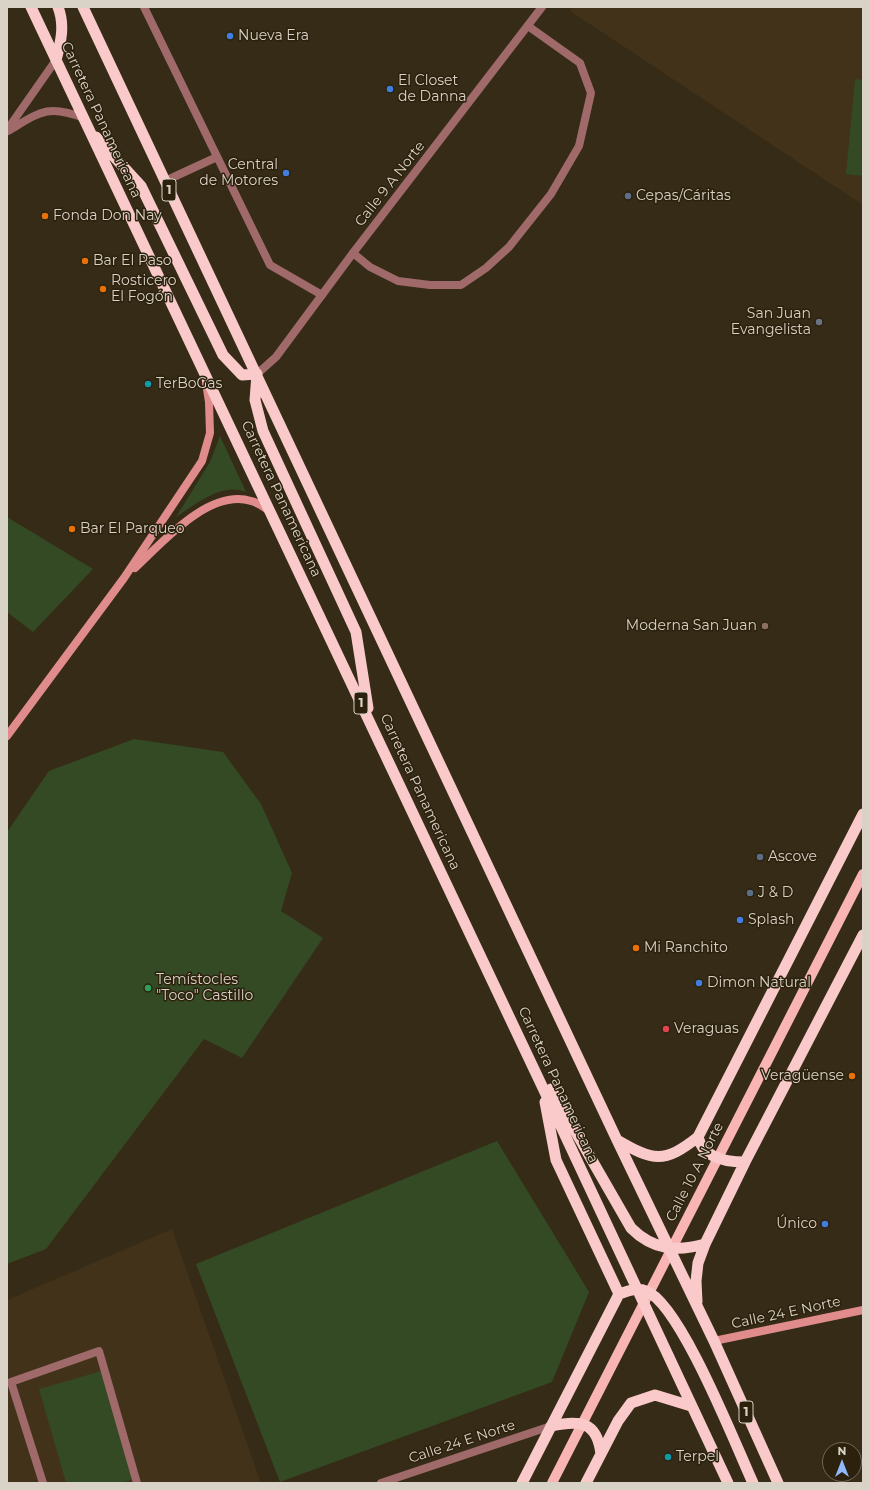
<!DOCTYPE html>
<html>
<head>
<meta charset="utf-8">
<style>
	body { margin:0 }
	#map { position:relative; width:870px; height:1490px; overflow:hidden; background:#362b17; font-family:Montserrat,sans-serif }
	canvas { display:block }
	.frame { position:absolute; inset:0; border:8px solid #d9d2c6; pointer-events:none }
	.north { position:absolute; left:822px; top:1442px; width:40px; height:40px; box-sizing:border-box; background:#2c210d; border:1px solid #716857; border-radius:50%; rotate:0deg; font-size:11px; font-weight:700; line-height:16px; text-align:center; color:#d9d2c6 }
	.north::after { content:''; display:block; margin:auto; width:14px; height:18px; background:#91b8fd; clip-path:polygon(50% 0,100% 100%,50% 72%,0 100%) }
</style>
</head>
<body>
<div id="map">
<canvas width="870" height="1490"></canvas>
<div class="frame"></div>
<div class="north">N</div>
</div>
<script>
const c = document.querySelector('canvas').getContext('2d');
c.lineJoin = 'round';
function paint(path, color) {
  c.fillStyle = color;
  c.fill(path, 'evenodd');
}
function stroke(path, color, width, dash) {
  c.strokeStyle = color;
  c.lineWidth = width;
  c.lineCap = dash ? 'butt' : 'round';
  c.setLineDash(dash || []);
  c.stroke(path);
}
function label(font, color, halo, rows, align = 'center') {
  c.font = font + ' Montserrat,sans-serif';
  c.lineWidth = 3;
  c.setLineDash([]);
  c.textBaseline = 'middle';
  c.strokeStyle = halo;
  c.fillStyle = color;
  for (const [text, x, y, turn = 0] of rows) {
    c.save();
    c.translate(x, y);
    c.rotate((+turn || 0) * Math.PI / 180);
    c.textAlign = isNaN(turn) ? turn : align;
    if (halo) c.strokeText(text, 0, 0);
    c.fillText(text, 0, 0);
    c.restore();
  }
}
paint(new Path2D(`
	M573,7h290v198l-293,-194z
	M172,1229l89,254h-254v-183z`), '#413219');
paint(new Path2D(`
	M855,79l8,1v96l-17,-2z
	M220,436l26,56c-24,-10 -50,12 -70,25l34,-55z
	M7,517l86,52 -60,63 -26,-20z
	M134,739l89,13 38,52 31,69 -11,38 42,27 -81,120 -38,-19 -158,210 -39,15v-432l42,-61z
	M497,1141l92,151 -37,90 -272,100 -84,-218z
	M105,1370l31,108 -15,5h-55l-27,-94z`), '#344a24');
stroke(new Path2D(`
	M144,7l126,258 52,30
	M165,181l52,-24
	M353,253l17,14 28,14 32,4h31l25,-17 23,-21 42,-53 28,-48 12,-53 -11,-30 -52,-37
	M43,1483l-32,-101 88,-31 38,132`), '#a06a6a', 8);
stroke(new Path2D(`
	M7,130l49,-70
	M8,131c32,-19 39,-27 76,-13
	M257,374l19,-17 77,-104 189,-246`), '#a06a6a', 8);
stroke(new Path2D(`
	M381,1483l170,-57`), '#a06a6a', 8);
stroke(new Path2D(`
	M135,568c27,-25 74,-80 116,-67 7,1 13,7 19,10
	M7,736l117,-158 78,-117 8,-28 -1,-31 -3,-19
	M714,1341l149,-31`), '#e18c8c', 8);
stroke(new Path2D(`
	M552,1483l311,-609`), '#f8b5b4', 10);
stroke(new Path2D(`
	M31,7l511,1079 186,397
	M83,7l534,1133 97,201 64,142
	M56,60c5,-18 9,-35 2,-53
	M96,137l45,49 82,169 19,20 15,-1
	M257,374l-2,26 8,31 93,201 12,76
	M551,1089l80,139c22,22 46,24 74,16
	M545,1102l11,58 63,134
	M698,1137c5,21 28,25 47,25
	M617,1140c36,21 47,24 81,-3l165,-323
	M697,1302l-1,-21 2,-18 7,-19 40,-82 118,-227
	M551,1426c29,-6 46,-5 50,28
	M522,1483l97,-189c9,-3 18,-7 27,-3 34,12 90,155 107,192
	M586,1483l32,-62 13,-18 24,-8 36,11`), '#facaca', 11);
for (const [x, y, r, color] of [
	[230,36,4,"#3f7fe0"],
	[390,89,4,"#3f7fe0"],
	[286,173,4,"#3f7fe0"],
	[628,196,4,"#5c6f8a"],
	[45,216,4,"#e8710a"],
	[85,261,4,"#e8710a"],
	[103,289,4,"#e8710a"],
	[819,322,4,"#6b7280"],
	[148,384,4,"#0f9aa8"],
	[72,529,4,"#e8710a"],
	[765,626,4,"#8d6e63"],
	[760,857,4,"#5c6f8a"],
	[750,893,4,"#5c6f8a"],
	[740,920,4,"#3f7fe0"],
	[636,948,4,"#e8710a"],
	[699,983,4,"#3f7fe0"],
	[148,988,4,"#2e9e5b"],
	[666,1029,4,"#e0444e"],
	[852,1076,4,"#e8710a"],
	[825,1224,4,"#3f7fe0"],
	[668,1457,4,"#0f9aa8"]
]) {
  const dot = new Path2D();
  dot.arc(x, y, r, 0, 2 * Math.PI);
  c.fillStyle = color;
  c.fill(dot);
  stroke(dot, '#2c210d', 1.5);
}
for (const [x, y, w] of [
	[169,190,14],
	[361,703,14],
	[746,1412,14]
]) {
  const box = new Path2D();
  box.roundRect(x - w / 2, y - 11, w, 22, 3);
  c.fillStyle = '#2c210d';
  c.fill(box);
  stroke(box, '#d9d2c6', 1);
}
label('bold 13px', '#d9d2c6', null, [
	["1",169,190],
	["1",361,703],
	["1",746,1412]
]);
label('14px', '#d9d2c6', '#2c210d', [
	["Nueva Era",238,36],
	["El Closet",398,81],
	["de Danna",398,97],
	["Central",278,165,"right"],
	["de Motores",278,181,"right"],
	["Cepas/Cáritas",636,196],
	["Fonda Don Nay",53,216],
	["Bar El Paso",93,261],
	["Rosticero",111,281],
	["El Fogón",111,297],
	["San Juan",811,314,"right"],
	["Evangelista",811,330,"right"],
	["TerBoGas",156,384],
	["Bar El Parqueo",80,529],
	["Moderna San Juan",757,626,"right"],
	["Ascove",768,857],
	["J & D",758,893],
	["Splash",748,920],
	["Mi Ranchito",644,948],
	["Temístocles",156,980],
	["\"Toco\" Castillo",156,996],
	["Dimon Natural",707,983],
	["Veraguas",674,1029],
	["Veragüense",844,1076,"right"],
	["Único",817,1224,"right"],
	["Terpel",676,1457]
], 'left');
label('14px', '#d9d2c6', '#2c210d', [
	["Carretera Panamericana",101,120,65],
	["Calle 9 A Norte",390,184,-52],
	["Carretera Panamericana",281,499,65],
	["Carretera Panamericana",420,792,65],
	["Carretera Panamericana",558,1085,65],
	["Calle 10 A Norte",695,1172,-63],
	["Calle 24 E Norte",786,1313,-12],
	["Calle 24 E Norte",462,1442,-18]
]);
</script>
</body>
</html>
